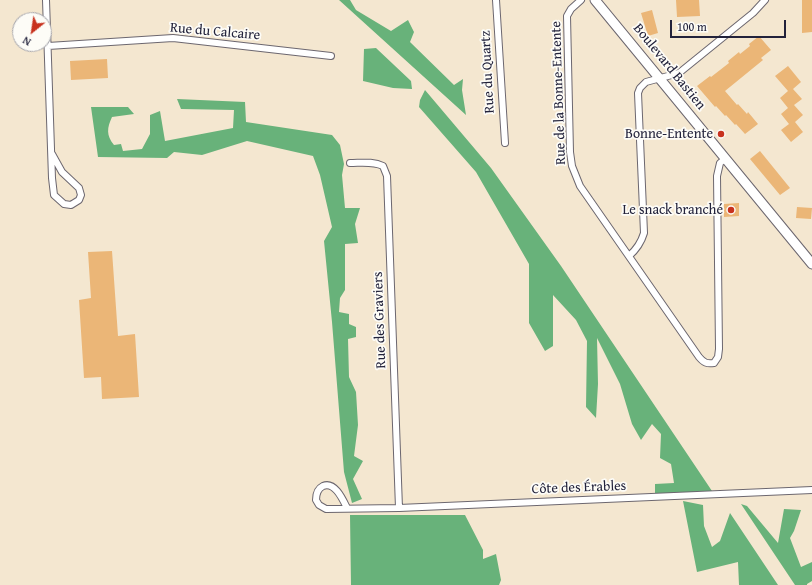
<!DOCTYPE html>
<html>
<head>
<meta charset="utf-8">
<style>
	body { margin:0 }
	#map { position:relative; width:812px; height:585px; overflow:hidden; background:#f4e7d0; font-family:"Gentium Book Plus",serif }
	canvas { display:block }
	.north { position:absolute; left:12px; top:12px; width:40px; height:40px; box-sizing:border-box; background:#fdfcf7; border:1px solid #a5a5ac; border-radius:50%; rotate:210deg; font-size:11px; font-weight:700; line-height:16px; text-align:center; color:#22223b }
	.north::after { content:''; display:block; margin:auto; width:14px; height:18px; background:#c8321e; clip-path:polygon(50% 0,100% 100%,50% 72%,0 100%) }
	.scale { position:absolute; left:670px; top:20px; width:116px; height:18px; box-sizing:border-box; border:2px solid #22223b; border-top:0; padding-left:5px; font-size:12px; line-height:14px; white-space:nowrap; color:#22223b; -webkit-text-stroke:3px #fdfcf7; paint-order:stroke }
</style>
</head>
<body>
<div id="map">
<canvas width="812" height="585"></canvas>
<div class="north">N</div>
<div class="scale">100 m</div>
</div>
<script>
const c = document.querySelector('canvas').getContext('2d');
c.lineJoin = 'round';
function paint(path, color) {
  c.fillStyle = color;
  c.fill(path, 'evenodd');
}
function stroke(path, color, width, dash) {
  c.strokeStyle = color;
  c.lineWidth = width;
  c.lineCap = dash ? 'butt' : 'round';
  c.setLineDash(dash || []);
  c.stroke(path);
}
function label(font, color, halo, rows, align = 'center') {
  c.font = font + ' "Gentium Book Plus",serif';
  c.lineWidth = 3.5;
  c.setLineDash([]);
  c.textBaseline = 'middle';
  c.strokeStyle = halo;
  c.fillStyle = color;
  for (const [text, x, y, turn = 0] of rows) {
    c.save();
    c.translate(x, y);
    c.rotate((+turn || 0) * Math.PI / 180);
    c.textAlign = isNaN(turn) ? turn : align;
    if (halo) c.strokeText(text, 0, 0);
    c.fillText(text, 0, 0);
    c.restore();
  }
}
paint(new Path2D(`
	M339,0h11l6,10 35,21 17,-11 6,12 -4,10 44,43 9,-6 -1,11 4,25z
	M376,48l35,33 1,8 -19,-1 -30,-7 1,-32z
	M425,90l66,78 70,98 151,225 -57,3v-10l19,-1 -3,-19 -11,-6 1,-24 -9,-10 -11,16 -9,-16 -12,-40 -23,-46 1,46 -2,34 -10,-11 1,-66 -11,-21 -23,-25v51l-8,5 -16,-28v-59l-53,-92 -57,-65 1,-7z
	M177,99l68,3 1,20 86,13 8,10 4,19 -2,11 3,33h15l-5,16 3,19 -13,1v46l-5,8 -1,14 10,2v10l7,3v10l-8,2 1,38 7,15 2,33 -4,31 9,5 -10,18 9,20 -10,4 -8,-31 -12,-150 -8,-81 8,-14 -12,-52 -7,-19 -66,-15 -45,14 -28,-3 -7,6 -69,-1 -7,-50h37l6,7 -22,3c-5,11 -6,18 2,28l7,-1 2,7 19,-2 8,-15v-19l10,-4 5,30 68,-13 1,-18 -53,-1z
	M683,501l20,4 1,21 8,21 8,-6 10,-28 48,72h-39l-1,-23 -41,10z
	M741,504l6,2 31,37 6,-34 17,1 -7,21 -4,7 11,29 11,-5v19l-5,3v1h-12z
	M350,515h115l18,35v9l13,-5 5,26 -2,5h-148z`), '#68b27a');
paint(new Path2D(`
	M676,0h23l1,16 -23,1z
	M802,0h10v32l-10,1z
	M652,10l6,23 -10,3 -7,-23z
	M759,36l12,14 -10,8 2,2 -38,31 12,14 1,-1 9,10 1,-2 10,12 -13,10 -9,-10 -1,1 -9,-10 -1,1 -9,-10 -1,1 -18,-21 13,-10 1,1 18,-14 -1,-2 11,-9 1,2 10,-8 -1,-2z
	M107,59l1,19 -37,2 -1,-19z
	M788,66l13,16 -8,7 9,10 -8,6 9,10 -8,7 8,10 -12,10 -10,-12 8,-6 -8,-10 7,-6 -8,-10 8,-7 -13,-15z
	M760,151l30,37 -10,7 -30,-36z
	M739,203v13l-15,1v-13z
	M797,207l15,1 -1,11 -15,-1z
	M112,251l6,85 17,-2 4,63 -37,2 -1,-22 -17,1 -5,-78 12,-2 -3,-46z`), '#ebb677');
const minor = new Path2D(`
	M46,0l6,178 2,17 10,9 7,1 8,-5 2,-5 -2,-7 -17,-16 -10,-18
	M496,0l9,143
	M581,0l-10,9 -4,7 3,136 2,14 8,20 119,171c5,6 8,7 15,6l4,-6 1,-8 -2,-173 3,-13 5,-4
	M48,46l125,-8 158,18
	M350,163c11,0 23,-2 33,3l4,10 12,332
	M629,256c8,-7 12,-13 15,-23l-6,-140 2,-5 6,-6 33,-9 74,-60 12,-13
	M347,508c-4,-8 -12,-27 -24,-22 -6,3 -7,8 -7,14l3,5 7,4 73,-1 413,-18`);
const secondary = new Path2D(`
	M595,0l217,264`);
stroke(minor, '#6c676f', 8);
stroke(secondary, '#6c676f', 11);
stroke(minor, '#fff', 6);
stroke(secondary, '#fff', 9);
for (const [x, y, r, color] of [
	[721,134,4,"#c8321e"],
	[731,210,4,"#c8321e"]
]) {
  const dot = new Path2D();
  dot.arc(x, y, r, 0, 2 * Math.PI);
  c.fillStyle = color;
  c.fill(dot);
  stroke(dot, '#fdfcf7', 1.5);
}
label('14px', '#22223b', '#fdfcf7', [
	["Rue du Calcaire",215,32,5],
	["Boulevard Bastien",669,67,51],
	["Rue du Quartz",488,72,-93],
	["Rue de la Bonne-Entente",559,93,-92],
	["Rue des Graviers",380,320,-92],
	["Côte des Érables",579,488,-2]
]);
label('14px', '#22223b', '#fdfcf7', [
	["Bonne-Entente",713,134],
	["Le snack branché",723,210]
], 'right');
</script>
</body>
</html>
